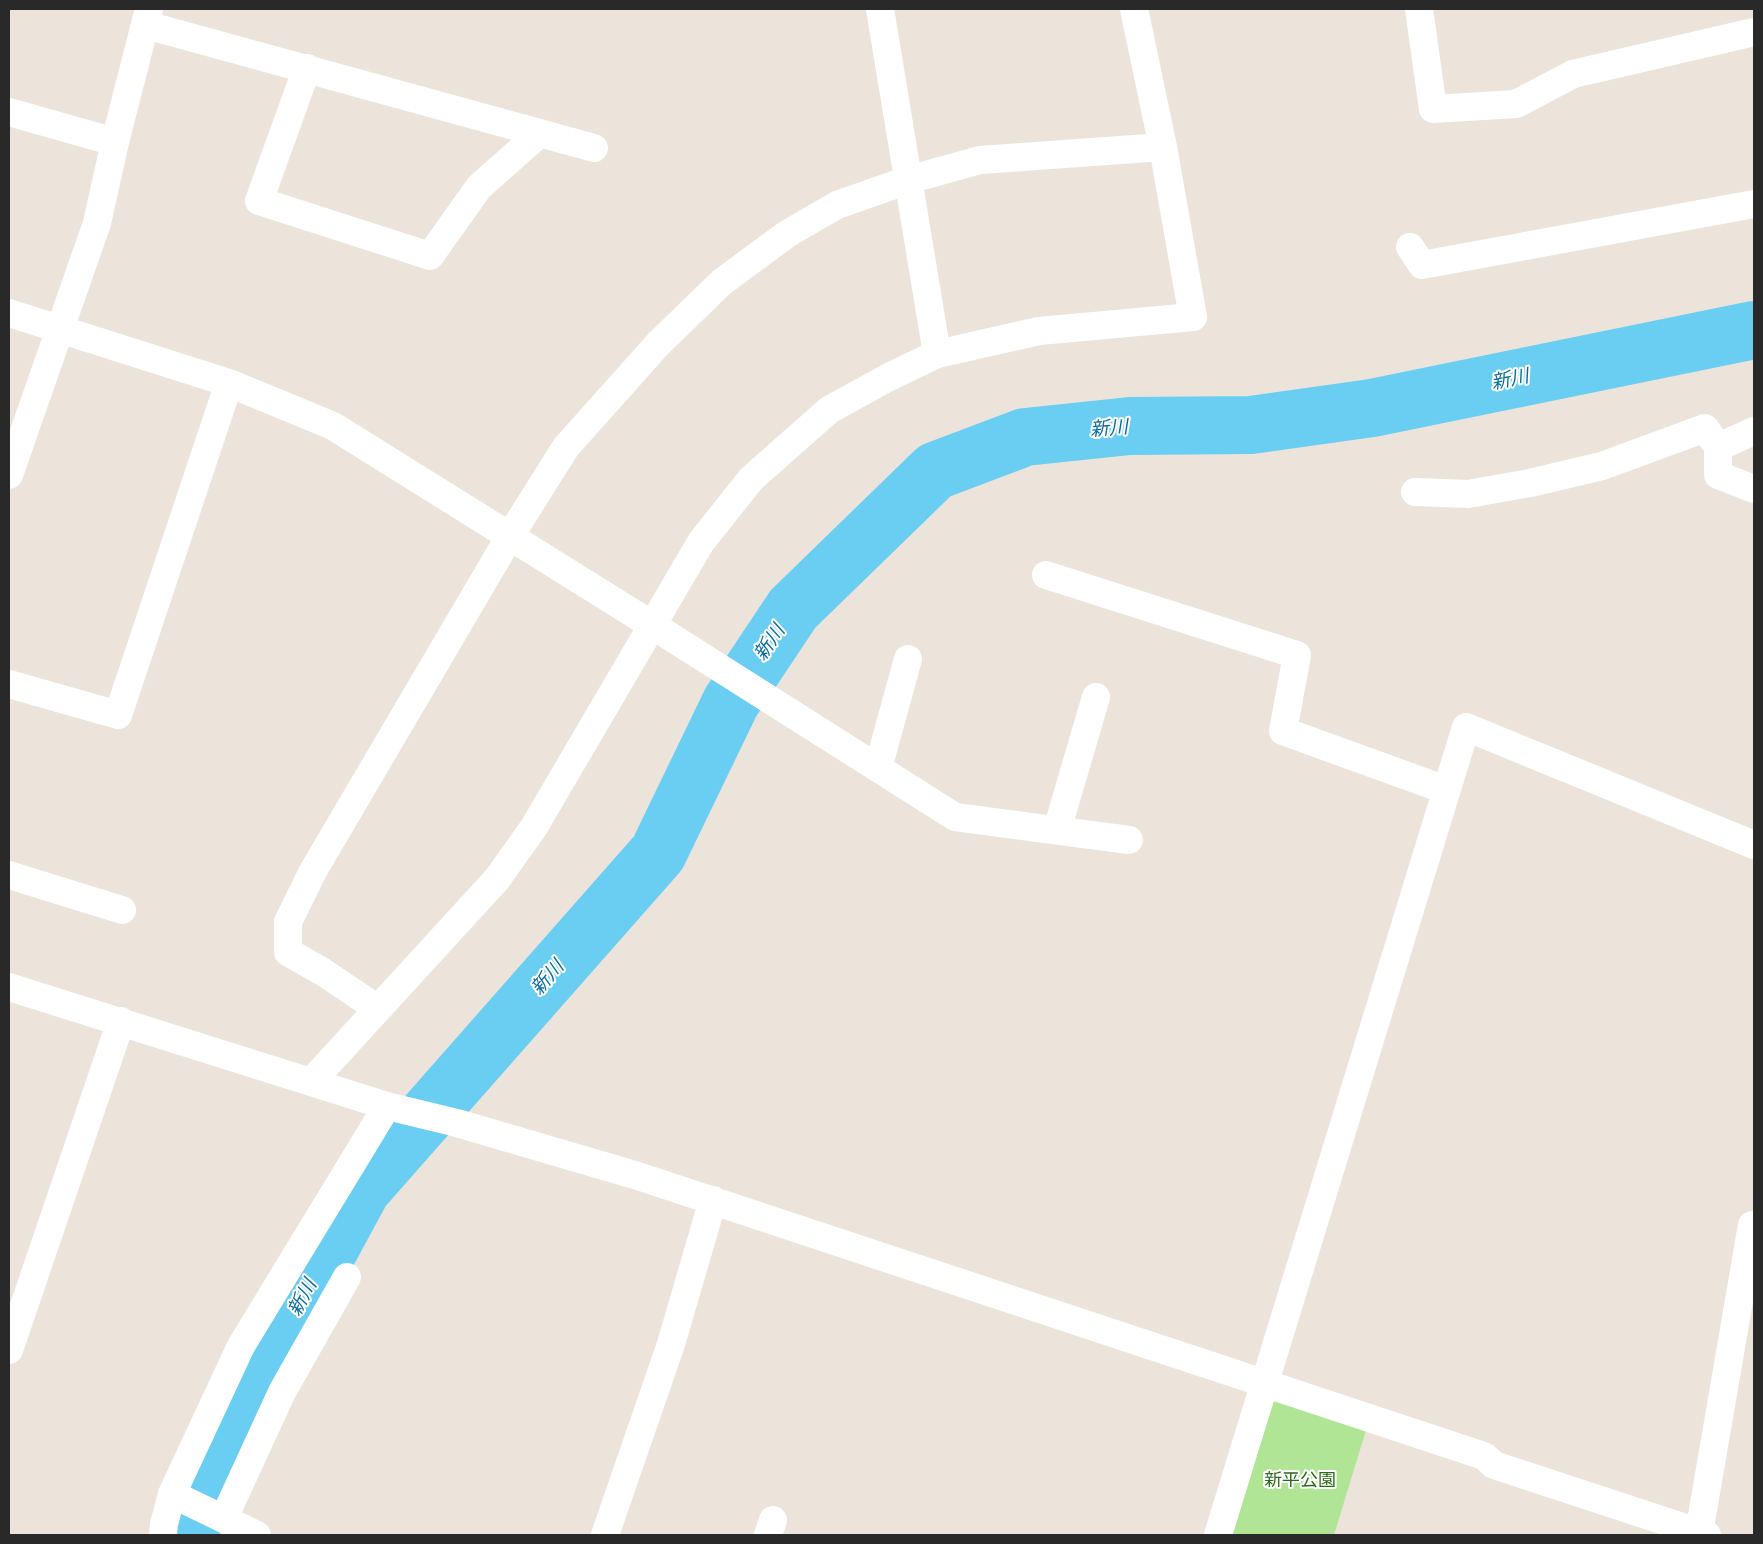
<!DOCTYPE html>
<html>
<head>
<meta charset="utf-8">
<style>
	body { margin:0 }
	#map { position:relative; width:1763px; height:1544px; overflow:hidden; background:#ece4da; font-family:"Noto Sans",sans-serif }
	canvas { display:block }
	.frame { position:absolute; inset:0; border:10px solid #292929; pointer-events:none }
</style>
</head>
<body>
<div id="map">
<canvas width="1763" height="1544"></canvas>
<div class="frame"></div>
</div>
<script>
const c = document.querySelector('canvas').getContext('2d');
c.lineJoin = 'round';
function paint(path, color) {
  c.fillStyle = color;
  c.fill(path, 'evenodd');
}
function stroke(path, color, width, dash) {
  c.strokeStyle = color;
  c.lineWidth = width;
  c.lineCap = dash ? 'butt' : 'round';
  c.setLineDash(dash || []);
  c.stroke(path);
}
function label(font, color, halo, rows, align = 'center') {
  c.font = font + ' "Noto Sans","Noto Sans JP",sans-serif';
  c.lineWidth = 4;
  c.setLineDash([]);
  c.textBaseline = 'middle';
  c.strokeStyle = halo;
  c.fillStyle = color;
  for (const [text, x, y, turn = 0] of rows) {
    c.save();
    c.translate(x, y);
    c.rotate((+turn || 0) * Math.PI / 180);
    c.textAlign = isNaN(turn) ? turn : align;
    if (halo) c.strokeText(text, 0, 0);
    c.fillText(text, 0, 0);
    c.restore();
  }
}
paint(new Path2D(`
	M1280,1397l87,30 -33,108h-103l43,-134z`), '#b0e595');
stroke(new Path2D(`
	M189,1535l1,-6 42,-100 130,-240 296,-336 73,-151 62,-93 142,-138 90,-34 105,-11 121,-1 121,-17 382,-78`), '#6acef2', 58);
stroke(new Path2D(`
	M880,9l57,345
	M1419,9l14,100 83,-5 57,-30 181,-42
	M146,25l448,123
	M307,68l-48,133 171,55 49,-69 61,-54
	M9,112l106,30
	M1410,247l12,18 332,-61
	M9,313l220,70 104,43 319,199 303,192 174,23
	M1718,447v28l36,14
	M9,475l88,-252 18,-81 34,-133
	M1415,492l53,2 62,-11 72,-17 103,-38 13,19 36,-16
	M1046,575l251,80 -14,76 163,59
	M9,684l109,31 111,-332
	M878,768l30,-109
	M1057,830l39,-133
	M9,875l113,35
	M9,987l378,119 70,17 181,53 846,280 10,9 213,70
	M378,1009l-55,-37 -35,-20v-30l25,-51 197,-335 56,-89 92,-103 64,-62 65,-48 50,-29 71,-25 72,-20 183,-13
	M311,1082l186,-203 37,-52 167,-285 50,-63 78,-69 60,-33 48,-23 102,-23 154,-14 -30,-170 -29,-138
	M9,1350l112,-329
	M172,1494l85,41
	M224,1518l58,-126 65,-115
	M1699,1533l53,-308
	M163,1535l1,-11 8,-30 69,-148 146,-240
	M605,1535l66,-191 42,-144
	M768,1535l5,-15
	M1218,1535l248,-808 288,118`), '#fff', 28);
label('18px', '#286817', '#fff', [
	["新平公園",1300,1481]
]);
label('italic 19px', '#096b9d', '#fff', [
	["新川",1510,380,-11],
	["新川",1109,429,-5],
	["新川",770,643,-56],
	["新川",548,978,-49],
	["新川",303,1298,-62]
]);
</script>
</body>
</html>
